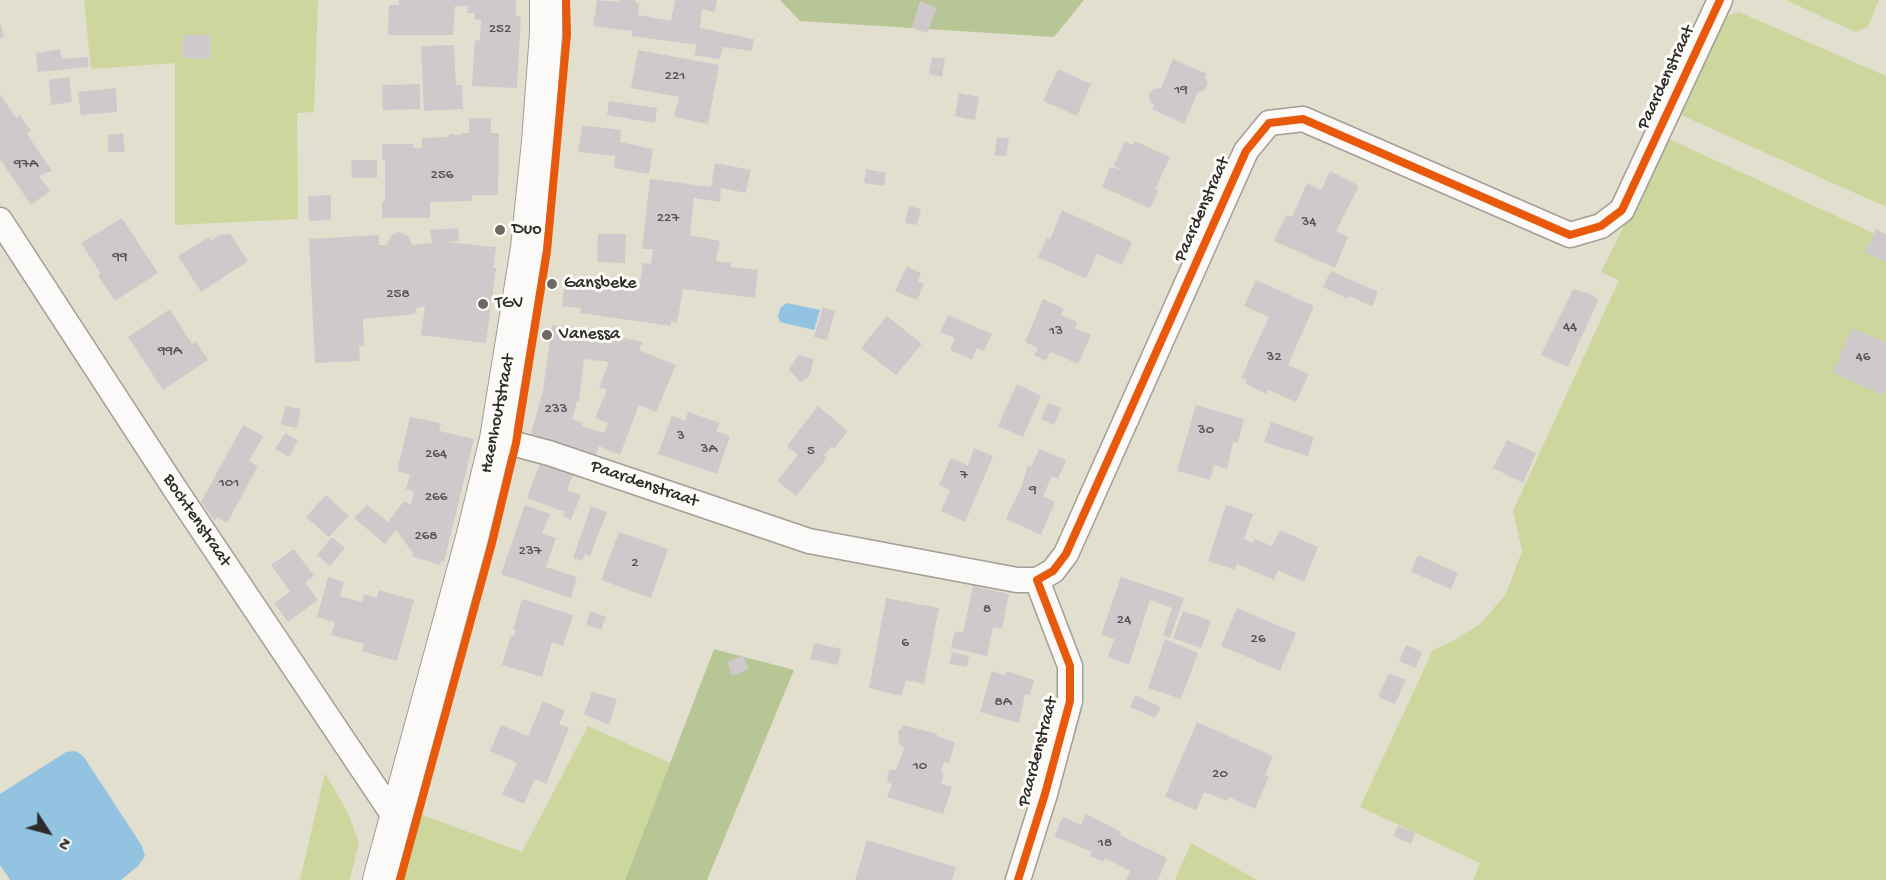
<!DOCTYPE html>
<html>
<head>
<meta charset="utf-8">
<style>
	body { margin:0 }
	#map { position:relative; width:1886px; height:880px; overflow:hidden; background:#e3dfcf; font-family:"Gochi Hand",sans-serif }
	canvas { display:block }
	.north { position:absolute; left:18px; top:802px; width:60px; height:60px; -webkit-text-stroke:4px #fdfcf7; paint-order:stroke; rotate:126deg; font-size:16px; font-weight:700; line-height:24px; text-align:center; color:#2b2b2b }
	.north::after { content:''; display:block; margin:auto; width:21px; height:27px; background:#2b2b2b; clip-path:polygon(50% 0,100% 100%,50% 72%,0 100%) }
</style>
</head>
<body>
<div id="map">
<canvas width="1886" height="880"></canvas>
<div class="north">N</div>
</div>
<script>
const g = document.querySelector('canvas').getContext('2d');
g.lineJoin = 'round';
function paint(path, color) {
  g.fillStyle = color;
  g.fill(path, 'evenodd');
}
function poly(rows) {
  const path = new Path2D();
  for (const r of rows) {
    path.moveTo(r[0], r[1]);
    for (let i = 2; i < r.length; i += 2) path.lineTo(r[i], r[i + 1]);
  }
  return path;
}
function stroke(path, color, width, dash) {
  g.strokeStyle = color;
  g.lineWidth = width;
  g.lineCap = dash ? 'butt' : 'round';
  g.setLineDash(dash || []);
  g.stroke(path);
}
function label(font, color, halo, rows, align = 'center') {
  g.font = font + ' "Gochi Hand",sans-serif';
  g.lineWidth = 6;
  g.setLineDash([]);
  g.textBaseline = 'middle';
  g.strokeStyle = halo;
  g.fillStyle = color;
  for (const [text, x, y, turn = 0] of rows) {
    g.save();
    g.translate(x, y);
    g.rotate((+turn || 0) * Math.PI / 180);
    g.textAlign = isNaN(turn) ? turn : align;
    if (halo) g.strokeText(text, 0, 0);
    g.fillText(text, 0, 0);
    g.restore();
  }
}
paint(poly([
	[84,0,318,0,314,112,297,113,298,219,175,225,175,63,91,69],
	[1786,0,1879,0,1868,27,1855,32],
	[1739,12,1886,76,1886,207,1679,114,1727,16],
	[1667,138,1886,239,1886,880,1473,880,1480,863,1360,807,1433,650,1453,641,1480,624,1506,594,1522,551,1513,511,1619,280,1601,272],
	[588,726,670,763,625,880,402,880,420,814,522,852],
	[325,773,348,813,359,843,350,880,300,880],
	[1191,843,1257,880,1175,880]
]), '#cdd79d');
paint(poly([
	[780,0,1084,0,1054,37,800,21],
	[714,649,794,670,707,880,625,880]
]), '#b8c695');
paint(poly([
	[787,303,820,310,814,330,780,322,778,315,781,307],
	[76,751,84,757,142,846,145,856,138,866,121,880,10,880,0,865,0,794,66,752]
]), '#92c4e1');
paint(poly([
	[399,0,516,0,516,16,521,16,517,88,472,86,475,40,480,41,481,20,474,19,475,13,467,13,468,6,455,6,453,35,388,35,389,5,399,5],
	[597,0,619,2,619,0,636,0,635,3,639,3,638,15,671,21,675,0,717,0,715,12,702,9,700,28,754,39,752,51,723,47,720,59,694,55,697,45,632,36,632,31,593,26],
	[920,1,937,8,927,33,912,28],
	[0,21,4,37,0,38],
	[183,35,210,35,210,59,182,58],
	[454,45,456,85,462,85,463,109,424,111,421,46],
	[60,49,62,59,88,57,89,67,38,72,36,53],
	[638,50,719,65,708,124,674,117,679,97,631,88],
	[932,57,945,59,942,77,929,74],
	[1173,59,1207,74,1205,77,1208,83,1205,90,1198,92,1184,124,1152,109,1154,105,1150,102,1149,94,1153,89,1161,88],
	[1058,69,1091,84,1077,116,1043,101],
	[69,77,72,102,51,105,49,80],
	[420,84,420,109,383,110,382,85],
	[116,88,117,112,81,115,78,92],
	[959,93,979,97,975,120,955,116],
	[0,94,16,118,20,115,31,131,27,134,52,171,39,176,50,191,31,205,0,159],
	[609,101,657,108,655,123,607,115],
	[469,118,491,118,491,133,499,133,498,195,472,195,472,201,430,202,430,218,382,218,382,202,385,201,385,160,382,160,382,144,413,144,413,148,422,148,422,138,448,137,450,134,461,135,461,133,469,133],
	[582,125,621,130,620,142,653,149,649,174,614,168,615,156,578,152],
	[123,133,125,152,108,152,108,135],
	[997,137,1009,138,1006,156,994,155],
	[1125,141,1133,145,1135,141,1170,157,1155,190,1158,191,1150,208,1102,187,1110,167,1123,170,1114,166],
	[351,160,377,160,377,178,352,178],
	[715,163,751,170,746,193,721,188,720,202,694,198,690,235,720,241,716,261,731,263,730,267,758,270,755,298,683,289,677,323,671,321,671,326,580,313,581,308,562,306,565,277,639,288,643,263,651,264,653,249,642,249,650,179,711,187],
	[866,169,886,173,884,186,864,183],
	[1330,171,1359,186,1336,231,1348,237,1335,268,1274,241,1286,215,1292,217,1307,183,1321,190],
	[331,195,331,220,309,221,308,196],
	[909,206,921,209,917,225,905,223],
	[1062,210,1132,242,1122,265,1097,254,1086,279,1038,257,1047,238,1050,239],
	[122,218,158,273,115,301,98,276,101,274,81,243],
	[458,228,459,241,446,242,496,247,493,268,496,268,486,343,421,335,425,306,416,308,415,314,363,319,364,346,359,346,360,361,315,363,309,239,379,235,379,245,387,245,391,236,398,232,409,236,412,245,432,243,430,230],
	[1876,229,1886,234,1886,262,1865,253],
	[230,234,248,261,201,292,178,256,209,237,212,241,218,235],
	[598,234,626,234,625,263,597,262],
	[907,266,921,273,918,281,924,284,917,300,895,291],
	[1331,271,1378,292,1372,306,1349,296,1348,299,1323,287],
	[1256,280,1314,306,1288,365,1309,374,1296,402,1268,390,1266,394,1246,384,1247,380,1241,378,1269,317,1244,306],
	[1573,289,1593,295,1598,301,1568,367,1541,355],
	[1043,299,1064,309,1061,315,1077,322,1075,328,1091,335,1078,364,1050,352,1046,361,1034,355,1038,348,1025,342],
	[823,307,835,311,827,340,814,337],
	[170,309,192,344,196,341,208,360,163,390,128,337],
	[948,315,992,334,984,351,977,348,972,360,950,350,955,338,940,332],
	[887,316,922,344,896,375,861,348],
	[552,325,613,331,611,335,643,342,639,350,676,365,656,412,639,405,620,455,599,446,595,457,531,434,543,390],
	[584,359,609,362,599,387,607,390,595,418,608,423,604,433,582,426,583,423,572,419,577,401,579,402],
	[1852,328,1886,343,1886,388,1883,395,1833,373],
	[798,355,814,359,809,377,800,382,789,370],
	[1017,384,1041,396,1023,437,998,426],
	[1048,403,1061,408,1054,425,1041,419],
	[1196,405,1244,419,1238,443,1233,442,1227,469,1214,465,1210,480,1177,471],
	[285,406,301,409,297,428,281,425],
	[818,406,848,431,834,449,832,446,824,455,827,458,796,496,777,481,798,455,787,446],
	[688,412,720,423,716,431,730,436,717,474,658,454,672,415,685,421],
	[410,417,441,423,439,431,474,439,444,562,441,561,440,565,412,556,413,553,396,530,385,544,354,518,367,505,388,522,404,501,411,505,414,491,406,489,410,475,397,471],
	[1271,422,1314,437,1308,456,1264,442],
	[243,425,263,436,249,461,258,466,227,523,217,517,215,521,201,502],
	[285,433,298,440,289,457,275,449],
	[1507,440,1536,453,1523,483,1493,468],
	[974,448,993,456,965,522,941,511,950,490,939,485,951,458,968,466],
	[1039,449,1066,460,1058,479,1052,476,1043,496,1055,502,1041,535,1006,519,1022,485,1028,465,1031,467],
	[540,463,573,475,567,490,581,495,571,520,563,516,565,512,527,498],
	[326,495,349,516,329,537,306,517],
	[525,505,550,514,542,534,556,538,546,567,577,577,571,598,501,574],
	[1226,505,1253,514,1244,539,1253,543,1255,539,1272,546,1280,530,1318,547,1304,582,1278,570,1274,580,1237,564,1235,570,1208,561],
	[591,506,607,512,590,556,585,554,582,561,573,558],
	[619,532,668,549,651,598,601,580],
	[332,537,345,548,330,566,317,555],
	[294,549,314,576,305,582,318,600,288,622,274,603,290,592,271,565],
	[1418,555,1458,573,1451,589,1411,572],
	[328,577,344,582,340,596,362,602,364,594,377,598,379,590,414,600,397,661,362,651,364,644,331,635,335,622,317,617],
	[1121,577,1184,598,1170,638,1163,635,1172,608,1150,600,1129,665,1108,657,1114,639,1101,635],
	[973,586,1009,594,1002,629,993,627,987,656,951,648,955,631,963,633],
	[886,598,939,608,924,684,906,680,901,696,869,688],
	[522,599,573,615,563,646,552,642,542,677,502,665,511,635,514,636,516,630,513,629],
	[1237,608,1296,633,1280,671,1221,646],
	[590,611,606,617,601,630,586,625],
	[1183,611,1211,621,1201,648,1173,638],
	[1165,639,1198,653,1181,699,1148,688],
	[814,643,841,649,838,665,810,659],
	[1406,645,1422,652,1416,668,1399,661],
	[952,652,969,656,967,667,949,664],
	[743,655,749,669,732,676,727,662],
	[992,671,1005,675,1007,671,1034,680,1030,695,1025,694,1019,723,980,712],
	[1389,673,1406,680,1395,704,1378,697],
	[592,692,617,699,609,725,584,714],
	[1135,695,1161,707,1155,718,1130,707],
	[543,701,565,711,559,724,569,728,546,784,535,779,524,804,502,794,517,763,490,751,501,725,528,736],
	[1197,722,1273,756,1265,775,1269,776,1255,809,1229,797,1227,801,1204,792,1196,810,1165,797],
	[904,725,937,734,937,736,955,742,949,764,944,762,941,772,944,773,941,784,952,787,943,814,887,797,892,785,888,782,887,775,890,770,896,770,904,748,899,744,898,732],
	[1086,814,1121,832,1120,835,1167,858,1158,880,1126,880,1130,871,1105,858,1103,862,1090,856,1092,852,1054,836,1063,817,1081,825],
	[1398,826,1415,833,1411,844,1393,836],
	[867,840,956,867,952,880,855,880]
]), '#cfc9cc');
const minor = poly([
	[0,220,175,489,396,819],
	[496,439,549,453,809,541,1017,580,1037,580],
	[1018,880,1045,794,1070,701,1070,666,1037,580,1053,571,1066,554,1246,151,1269,123,1303,119,1570,235,1601,226,1622,210,1720,0]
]);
const tertiary = poly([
	[379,880,472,538,496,439,527,248,538,142,546,33,546,0]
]);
stroke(minor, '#a09e95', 27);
stroke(tertiary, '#a09e95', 34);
stroke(minor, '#fbfaf8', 24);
stroke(tertiary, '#fbfaf8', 32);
stroke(poly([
	[400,880,492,543,516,443,547,251,567,34,566,0],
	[1018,880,1045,794,1070,701,1070,666,1037,580,1053,571,1066,554,1246,151,1269,123,1303,119,1570,235,1601,226,1622,210,1720,0]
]), '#e8590c', 8);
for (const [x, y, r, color] of [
	[500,230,6,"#6b6a64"],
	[552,284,6,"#6b6a64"],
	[483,304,6,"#6b6a64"],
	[547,335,6,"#6b6a64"]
]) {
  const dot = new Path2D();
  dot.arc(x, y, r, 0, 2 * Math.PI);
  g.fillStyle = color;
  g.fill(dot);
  stroke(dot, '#fdfcf7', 2);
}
label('15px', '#545253', null, [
	["252",500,30],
	["221",675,77],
	["19",1181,91],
	["97A",26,165],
	["256",442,176],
	["227",668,219],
	["34",1309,223],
	["99",120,258],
	["258",398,295],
	["44",1570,328],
	["13",1056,332],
	["99A",170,352],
	["32",1274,358],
	["46",1863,358],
	["233",556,410],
	["30",1206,431],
	["3",681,437],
	["3A",709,450],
	["5",811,452],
	["264",436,455],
	["7",964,476],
	["101",229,484],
	["9",1033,491],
	["266",436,498],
	["268",426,537],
	["237",530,552],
	["2",635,564],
	["8",987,610],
	["24",1124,621],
	["26",1258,640],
	["6",905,644],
	["8A",1003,703],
	["10",920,767],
	["20",1220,775],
	["18",1105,844]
]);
label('18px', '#2b2b2b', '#fdfcf7', [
	["Paardenstraat",1667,78,-65],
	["Paardenstraat",1203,210,-66],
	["Haenhoutstraat",499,414,-79],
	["Paardenstraat",644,485,19],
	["Bochtenstraat",196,521,56],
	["Paardenstraat",1039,752,-75]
]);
label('18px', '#2b2b2b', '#fdfcf7', [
	["Duo",512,230],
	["Gansbeke",564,284],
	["TGV",495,304],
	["Vanessa",559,335]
], 'left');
</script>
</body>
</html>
